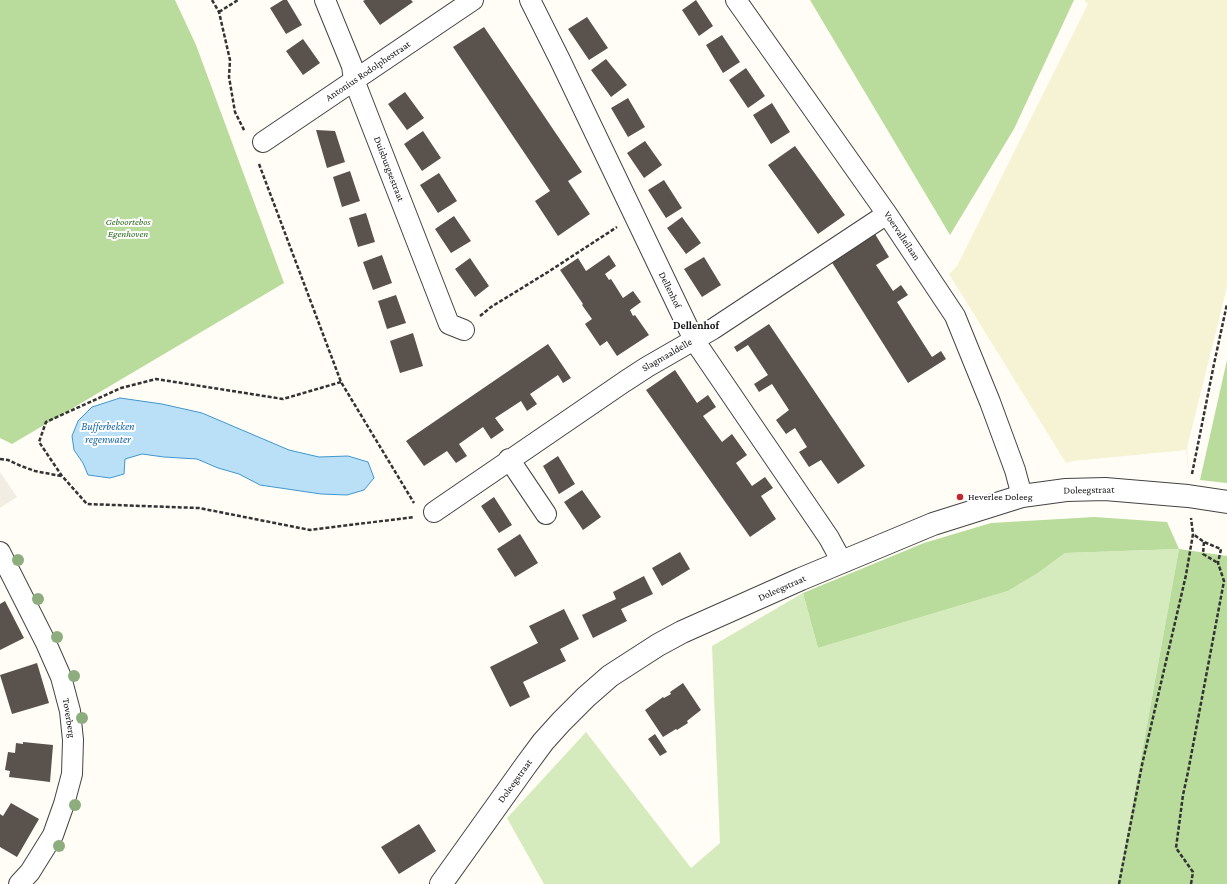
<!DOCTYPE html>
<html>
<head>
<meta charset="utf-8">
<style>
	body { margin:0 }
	canvas { display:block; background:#fffdf5 }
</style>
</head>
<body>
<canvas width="1227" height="884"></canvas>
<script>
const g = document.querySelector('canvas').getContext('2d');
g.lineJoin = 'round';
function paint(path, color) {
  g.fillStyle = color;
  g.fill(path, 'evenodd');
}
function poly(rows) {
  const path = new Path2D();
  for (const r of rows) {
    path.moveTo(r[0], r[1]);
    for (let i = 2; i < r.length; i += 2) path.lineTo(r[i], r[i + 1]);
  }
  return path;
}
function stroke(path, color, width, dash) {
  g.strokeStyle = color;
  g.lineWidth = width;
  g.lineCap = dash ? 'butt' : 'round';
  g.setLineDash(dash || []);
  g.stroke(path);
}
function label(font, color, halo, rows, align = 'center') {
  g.font = font + ' "Crimson Pro",serif';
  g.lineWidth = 4;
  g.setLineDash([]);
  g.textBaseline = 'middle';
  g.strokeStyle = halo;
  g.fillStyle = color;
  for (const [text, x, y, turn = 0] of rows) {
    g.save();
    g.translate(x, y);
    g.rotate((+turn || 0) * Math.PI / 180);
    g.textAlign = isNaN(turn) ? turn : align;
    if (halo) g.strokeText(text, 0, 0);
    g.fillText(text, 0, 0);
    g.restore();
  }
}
paint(poly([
	[1084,0,1227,0,1227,287,1187,448,1190,485,1186,450,1073,461,1066,463,949,274,957,266,1088,4]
]), '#f6f3d4');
paint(poly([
	[1179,549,1118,884,544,884,507,818,586,732,691,868,720,843,712,646,803,593,818,648,1008,591,1038,573,1065,553]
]), '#d5ebbd');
paint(poly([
	[0,0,175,0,196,45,284,283,12,444,0,438],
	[810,0,1074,0,1014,129,950,235],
	[1227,360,1227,483,1200,480],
	[1094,517,1167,522,1179,549,1227,556,1227,884,1118,884,1179,549,1065,553,1038,573,1008,591,818,648,803,593,924,543,991,523]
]), '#b9dc9c');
paint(poly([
	[0,472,17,497,0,508]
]), '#f1ede2');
const water = poly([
	[120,398,162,404,202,413,289,450,319,457,348,456,368,462,374,478,364,490,347,495,321,494,260,485,239,474,218,468,197,459,164,457,142,454,125,459,124,474,110,478,88,475,83,463,74,450,72,436,78,421,92,407,120,398]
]);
paint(water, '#b9e0f7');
stroke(water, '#3f96cf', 1);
paint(poly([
	[283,0,287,0,302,25,286,34,270,8],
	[365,0,411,0,413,2,380,25,363,1],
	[696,0,713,26,699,36,682,10],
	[587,17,608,48,589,60,568,29],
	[484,27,582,172,568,181,590,214,558,236,535,201,550,191,453,47],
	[722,35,740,62,723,73,706,45],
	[303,39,320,63,303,75,286,51],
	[606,59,627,85,611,97,591,70],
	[746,68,765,96,748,108,729,80],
	[405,92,424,118,407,130,388,104],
	[628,98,645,127,628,137,611,108],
	[772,103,790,132,771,144,753,115],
	[316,130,335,131,345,162,327,168],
	[423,131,441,158,422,171,404,144],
	[645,141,662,165,644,178,627,153],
	[795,146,845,215,818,234,768,165],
	[350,171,360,201,342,207,333,177],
	[439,173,457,201,438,213,420,185],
	[664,180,682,208,666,218,648,190],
	[366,213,375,242,358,247,349,218],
	[454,216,471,241,451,253,435,229],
	[682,217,701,243,686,254,667,228],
	[875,234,889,257,876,265,893,291,901,285,908,295,897,302,932,357,941,351,946,359,908,383,831,261],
	[382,255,392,283,373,290,363,262],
	[609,255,616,266,605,274,609,280,611,279,623,298,633,291,641,302,630,310,633,316,635,315,649,335,617,356,607,341,600,346,585,324,592,319,582,305,583,304,560,270,578,258,586,271],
	[704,257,721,285,702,297,684,269],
	[470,258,489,286,475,297,455,269],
	[396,295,406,323,387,329,378,301],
	[769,324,865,466,838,484,821,460,809,467,799,452,807,447,795,428,786,434,776,420,789,410,772,384,759,392,754,384,768,375,748,345,737,352,734,347],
	[413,333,423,366,400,373,390,341],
	[548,344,571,378,563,383,558,375,530,394,537,404,527,411,521,401,495,418,504,430,491,439,483,427,459,444,467,456,456,463,447,451,424,466,406,441],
	[675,370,697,403,708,395,716,407,703,416,722,442,732,434,747,455,736,463,752,486,765,477,773,488,761,496,776,519,750,537,646,390],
	[558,456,575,484,559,494,543,466],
	[582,490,601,517,583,530,564,502],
	[494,497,512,525,499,533,481,506],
	[520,534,538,563,515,577,497,549],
	[680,552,690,569,662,586,652,568],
	[644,576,653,594,621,609,627,621,593,638,582,615,616,599,613,592],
	[5,601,24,638,0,650,0,604],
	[564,609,579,639,560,649,566,661,523,682,530,697,510,707,490,667,538,643,529,626],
	[37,663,49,703,12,714,0,675],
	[683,683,701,710,687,721,688,723,677,730,676,729,663,737,645,710,663,697,664,698,671,694,670,692],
	[655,734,667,752,660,756,648,739],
	[23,742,53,745,50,782,9,777,10,771,5,770,8,752,15,753,16,743,23,744],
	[11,803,39,819,17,857,0,847,0,814,3,816],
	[419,824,436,851,399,874,381,847]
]), '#5a524d');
const minor = poly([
	[325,0,352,66,354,80,449,324,464,330],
	[530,0,560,60,694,340,829,538,842,562],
	[736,0,887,214,955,316,990,402,1015,470,1022,496],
	[263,142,473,0],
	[509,459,546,514],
	[434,512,624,382,647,367,713,329,887,214],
	[0,552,46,643,61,677,70,711,73,740,72,774,64,804,53,835,30,872,19,884]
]);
const tertiary = poly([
	[441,884,526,765,543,742,561,722,586,697,610,676,658,645,682,632,801,579,933,524,1022,496,1066,490,1105,489,1188,496,1227,502]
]);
stroke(minor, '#444', 22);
stroke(tertiary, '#444', 24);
stroke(poly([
	[212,0,219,12,230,60,229,77,235,112,245,132],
	[219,12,238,0],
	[259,164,341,382,414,503],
	[480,316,491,307,548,272,617,227],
	[341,382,283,399,156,379,121,388,46,422,39,442,62,476,87,504,199,508,310,530,414,517],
	[0,459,8,460,21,466,35,471,61,476],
	[1192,474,1214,364,1227,304],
	[1204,542,1203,554,1218,563],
	[1119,884,1142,765,1186,575,1193,534,1191,518],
	[1191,884,1193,872,1176,848,1183,795,1188,772,1224,581,1218,563,1221,549,1204,542,1193,534]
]), '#333', 2.5, [4, 2]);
stroke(minor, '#fff', 20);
stroke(tertiary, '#fff', 22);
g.fillStyle = '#8dad7f';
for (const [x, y] of [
	[18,560],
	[38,599],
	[57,637],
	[74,676],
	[82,718],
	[75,805],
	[59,846]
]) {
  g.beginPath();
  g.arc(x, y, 6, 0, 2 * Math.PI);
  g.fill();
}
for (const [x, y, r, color] of [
	[960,497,4,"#c4262e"]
]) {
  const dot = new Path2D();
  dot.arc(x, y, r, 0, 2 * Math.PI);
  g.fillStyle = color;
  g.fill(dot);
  stroke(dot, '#fff', 1.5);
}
label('10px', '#111', '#fff', [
	["Antonius Rodolphestraat",368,71,-34],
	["Duisburgsestraat",389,169,69],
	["Voervalleilaan",902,236,56],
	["Dellenhof",670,290,64],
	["Slagmaaldelle",667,355,-30],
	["Doleegstraat",1089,490,-1],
	["Doleegstraat",782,588,-24],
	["Toverberg",69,718,81],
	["Doleegstraat",515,781,-54]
]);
label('italic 10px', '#2f6b1f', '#fff', [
	["Geboortebos",128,222],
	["Egenhoven",128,234]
]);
label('10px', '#111', '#fff', [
	["Heverlee Doleeg",968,497]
], 'left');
label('bold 11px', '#111', '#fff', [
	["Dellenhof",696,326]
]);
label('italic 11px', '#1768a6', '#fff', [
	["Bufferbekken",108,427],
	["regenwater",108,440]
]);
</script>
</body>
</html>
